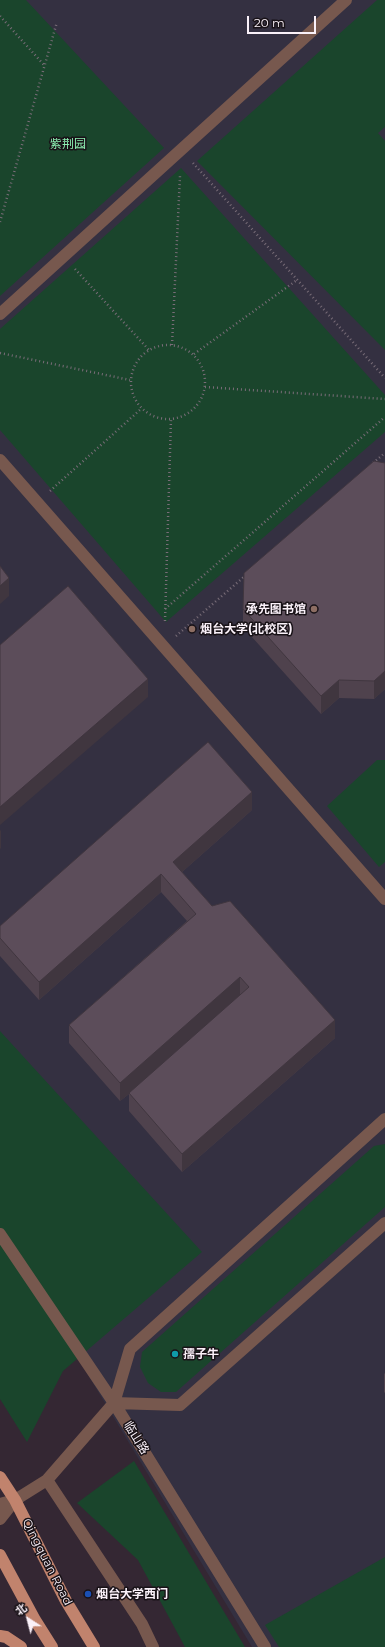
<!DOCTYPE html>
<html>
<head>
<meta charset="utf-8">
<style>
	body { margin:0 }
	#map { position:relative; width:385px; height:1647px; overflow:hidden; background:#342733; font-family:Montserrat,"Noto Sans SC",sans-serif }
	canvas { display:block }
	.north { position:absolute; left:8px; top:1599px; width:40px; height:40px; -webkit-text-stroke:3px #181217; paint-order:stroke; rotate:324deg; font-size:11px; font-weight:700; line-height:16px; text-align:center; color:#faf1f9 }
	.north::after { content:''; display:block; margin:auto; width:14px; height:18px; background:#faf1f9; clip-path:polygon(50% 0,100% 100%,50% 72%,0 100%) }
	.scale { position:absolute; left:247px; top:16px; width:69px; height:18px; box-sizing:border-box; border:2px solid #faf1f9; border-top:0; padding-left:5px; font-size:12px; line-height:14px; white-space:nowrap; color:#faf1f9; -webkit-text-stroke:3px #181217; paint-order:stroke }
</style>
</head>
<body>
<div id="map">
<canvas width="385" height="1647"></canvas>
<div class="north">北</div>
<div class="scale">20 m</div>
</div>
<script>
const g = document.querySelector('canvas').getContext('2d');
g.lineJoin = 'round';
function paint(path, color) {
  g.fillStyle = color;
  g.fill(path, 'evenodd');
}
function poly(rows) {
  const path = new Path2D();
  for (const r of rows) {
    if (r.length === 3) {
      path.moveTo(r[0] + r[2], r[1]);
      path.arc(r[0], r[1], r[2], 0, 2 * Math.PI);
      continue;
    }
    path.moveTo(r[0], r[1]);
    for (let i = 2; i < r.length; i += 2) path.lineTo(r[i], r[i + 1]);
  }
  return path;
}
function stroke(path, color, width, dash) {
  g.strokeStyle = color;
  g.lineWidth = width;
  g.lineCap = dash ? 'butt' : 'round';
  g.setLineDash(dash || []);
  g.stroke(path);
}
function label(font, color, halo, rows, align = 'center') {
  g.font = font + ' Montserrat,"Noto Sans SC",sans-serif';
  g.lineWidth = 3;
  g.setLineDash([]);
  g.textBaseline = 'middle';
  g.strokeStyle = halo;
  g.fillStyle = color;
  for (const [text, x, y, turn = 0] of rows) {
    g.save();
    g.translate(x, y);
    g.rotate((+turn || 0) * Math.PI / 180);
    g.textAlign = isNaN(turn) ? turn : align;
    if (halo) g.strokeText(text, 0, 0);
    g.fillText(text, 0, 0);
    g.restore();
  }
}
paint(poly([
	[0,0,385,0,385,1647,252,1647,67,1340,0,1257]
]), '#343041');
paint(poly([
	[0,0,26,0,164,148,0,296],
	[377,0,385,0,385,127,378,133,385,141,385,350,197,161],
	[181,168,385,395,385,432,166,622,0,430,0,329],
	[377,760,385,760,385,862,379,867,327,806],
	[0,1031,202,1252,63,1371,27,1442,0,1399],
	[385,1144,385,1207,176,1392,161,1392,148,1383,140,1367,142,1352,374,1146],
	[134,1461,245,1647,185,1647,138,1560,77,1503],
	[385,1557,385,1647,279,1647,265,1625]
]), '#1a452c');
stroke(poly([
	[0,16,44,65],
	[193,163,385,378],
	[0,222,57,22],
	[75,269,149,350],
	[168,382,37],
	[172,345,180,176],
	[0,353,130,380],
	[194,354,297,280],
	[205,387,385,399],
	[373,463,385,453],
	[50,491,142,408],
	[165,609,385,417],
	[165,621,171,419],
	[176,636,246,575]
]), '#796d78', 2.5, [1, 3]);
stroke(poly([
	[0,314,346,0],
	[0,460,385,899],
	[0,1234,114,1403,265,1647],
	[114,1403,180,1405,385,1223],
	[47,1480,142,1624,153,1647],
	[0,1504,15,1500,47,1480,114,1403,130,1349,385,1119],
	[0,1519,15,1500]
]), '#77584e', 12);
stroke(poly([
	[0,1477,15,1500,66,1601,94,1647],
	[0,1555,35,1620,52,1647],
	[0,1636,6,1637,21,1647]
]), '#c1836d', 12);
paint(poly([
	[385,463,385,689,374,699,339,698,321,714,243,627,243,609],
	[252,810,182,872,212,906,335,1038,182,1172,129,1111,129,1094,120,1101,69,1043,69,1025,187,921,161,892,39,1000,0,956,0,926],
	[385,1373,385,1393,384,1392,384,1374]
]), '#4f424d');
paint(poly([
	[9,578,9,596,0,604,0,586],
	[385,671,385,689,374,699,374,681],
	[148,679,148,697,0,825,0,807],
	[339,680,339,698,321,714,321,696],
	[252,792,252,810,173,880,173,862],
	[1,830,1,848,0,849,0,831],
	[161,874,161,892,39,1000,39,982],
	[240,977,240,995,129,1093,129,1094,120,1101,120,1083],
	[335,1020,335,1038,182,1172,182,1154]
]), '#40363f');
const building = poly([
	[374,461,385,463,385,671,374,681,339,680,321,696,243,609,244,573,374,461],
	[0,566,9,578,0,586,0,566],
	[68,586,148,679,0,807,0,645,68,586],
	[208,742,252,792,173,862,212,906,230,901,335,1020,182,1154,129,1093,249,987,240,977,120,1083,69,1025,196,914,161,874,39,982,0,938,0,926,208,742]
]);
paint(building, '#5c4d5a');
stroke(building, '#40363f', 1);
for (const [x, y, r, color] of [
	[314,609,4,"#8d6e63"],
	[192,629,4,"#8d6e63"],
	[175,1354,4,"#0f9aa8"],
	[88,1594,4,"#1a4fb4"]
]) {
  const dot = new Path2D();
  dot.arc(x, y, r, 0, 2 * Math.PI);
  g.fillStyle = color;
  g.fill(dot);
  stroke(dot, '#181217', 1.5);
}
label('12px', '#8cefb1', '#181217', [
	["紫荆园",68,144]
]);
label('bold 12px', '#faf1f9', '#181217', [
	["承先图书馆",306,609,"right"],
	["烟台大学(北校区)",200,629],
	["孺子牛",183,1354],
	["烟台大学西门",96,1594]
], 'left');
label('12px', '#faf1f9', '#181217', [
	["临山路",136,1438,58],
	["Qingquan Road",47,1562,63]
]);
</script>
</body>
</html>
